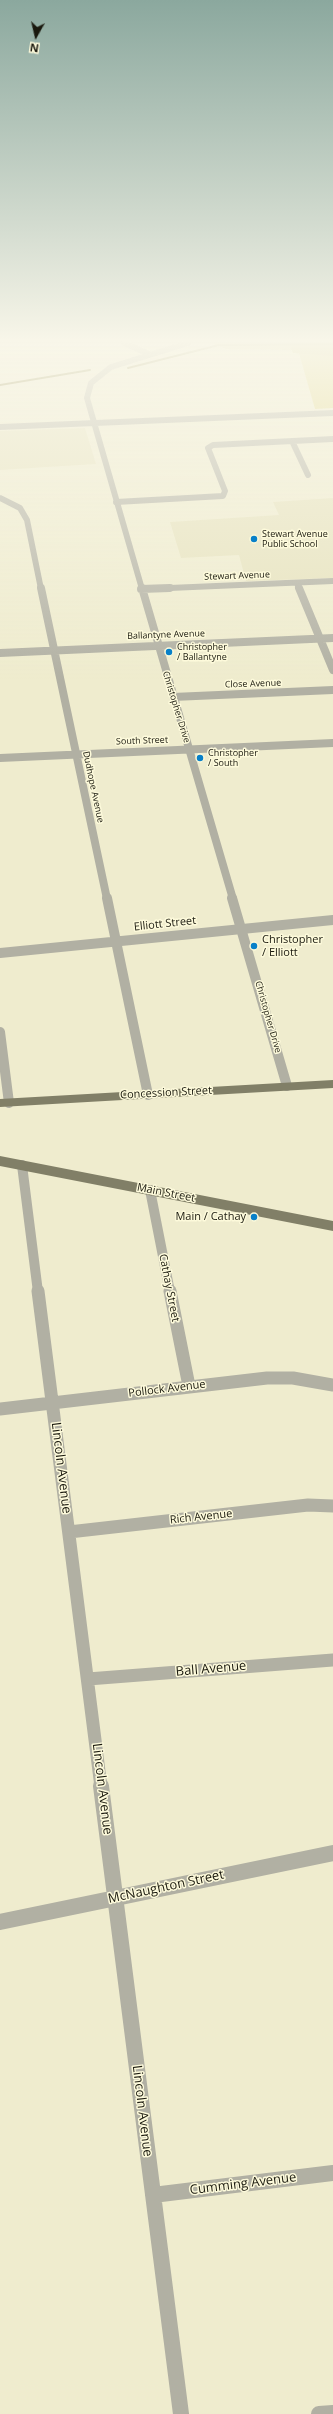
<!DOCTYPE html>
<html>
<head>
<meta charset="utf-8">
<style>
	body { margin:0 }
	#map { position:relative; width:333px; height:2414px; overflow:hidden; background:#efecce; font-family:"Open Sans",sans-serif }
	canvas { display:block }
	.north { position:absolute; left:16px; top:16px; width:40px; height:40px; -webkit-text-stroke:3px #fdfadb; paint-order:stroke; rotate:188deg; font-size:11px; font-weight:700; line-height:16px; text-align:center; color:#1a190e }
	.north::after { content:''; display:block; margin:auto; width:14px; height:18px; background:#1a190e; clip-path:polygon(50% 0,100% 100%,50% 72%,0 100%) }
</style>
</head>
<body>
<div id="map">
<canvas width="333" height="2414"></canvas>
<div class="north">N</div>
</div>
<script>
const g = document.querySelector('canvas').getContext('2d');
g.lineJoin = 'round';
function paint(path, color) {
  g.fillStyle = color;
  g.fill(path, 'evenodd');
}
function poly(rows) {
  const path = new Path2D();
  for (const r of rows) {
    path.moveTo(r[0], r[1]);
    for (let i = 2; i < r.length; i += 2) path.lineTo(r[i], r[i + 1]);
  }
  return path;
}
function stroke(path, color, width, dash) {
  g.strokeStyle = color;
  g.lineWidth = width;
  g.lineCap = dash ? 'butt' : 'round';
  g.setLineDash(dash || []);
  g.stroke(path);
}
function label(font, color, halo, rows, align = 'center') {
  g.font = font + ' "Open Sans",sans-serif';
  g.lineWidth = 3;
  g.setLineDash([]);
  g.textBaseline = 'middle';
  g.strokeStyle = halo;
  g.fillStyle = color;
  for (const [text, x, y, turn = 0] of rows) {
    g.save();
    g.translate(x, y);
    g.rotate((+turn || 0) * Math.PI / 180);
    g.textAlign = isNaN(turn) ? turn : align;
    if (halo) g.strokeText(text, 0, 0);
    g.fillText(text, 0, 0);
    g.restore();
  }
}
paint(poly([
	[85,428,96,464,0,470,0,431],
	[333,498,333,578,246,581,239,555,181,558,170,522,279,515,273,502]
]), '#e6e2bc');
paint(poly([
	[211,343,333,343,333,408,315,409,298,350,226,349]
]), '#e0d579');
paint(poly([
	[294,343,333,343,333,356,293,353,291,349]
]), '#ccc05d');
stroke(poly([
	[128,368,219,345,333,344],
	[0,385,90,370]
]), '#787024', 2);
stroke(poly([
	[124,343,149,354],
	[0,427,333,413],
	[292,441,308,475],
	[0,498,20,508,27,520,41,589],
	[116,502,223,496,225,491,208,448,213,445,333,439],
	[297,583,299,589],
	[142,589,87,398,91,383,111,367,188,343],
	[146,589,333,581]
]), '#b1b0a3', 6);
stroke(poly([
	[41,588,107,899],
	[142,588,233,899],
	[299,588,333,670],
	[141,589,170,588],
	[0,653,333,638],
	[173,697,333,690],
	[0,758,333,743]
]), '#b1b0a3', 8);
stroke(poly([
	[107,898,148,1095],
	[232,898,287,1086],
	[0,953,333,920],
	[0,1032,9,1103],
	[22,1165,38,1292],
	[150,1190,170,1292]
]), '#b1b0a3', 10);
stroke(poly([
	[38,1291,101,1787],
	[170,1291,189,1386],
	[0,1409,267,1378,293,1378,333,1385],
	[69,1532,308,1505,333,1506],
	[88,1679,333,1660]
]), '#b1b0a3', 13);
stroke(poly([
	[101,1786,181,2414],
	[0,1922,333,1853],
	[153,2195,333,2173],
	[319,2414,333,2413]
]), '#b1b0a3', 16);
paint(poly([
	[333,1080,333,1088,0,1107,0,1099,333,1080],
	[0,1156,333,1221,333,1231,0,1166,0,1156]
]), '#817f67');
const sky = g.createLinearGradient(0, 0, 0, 681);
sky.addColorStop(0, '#8ba89e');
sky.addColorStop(0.5, '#f8f6e9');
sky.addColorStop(1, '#f8f6e900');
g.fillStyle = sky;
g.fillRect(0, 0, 333, 681);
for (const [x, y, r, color] of [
	[254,539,4,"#0880c9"],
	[169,652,4,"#0880c9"],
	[200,758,4,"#0880c9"],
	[254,946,4,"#0880c9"],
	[254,1217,4,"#0880c9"]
]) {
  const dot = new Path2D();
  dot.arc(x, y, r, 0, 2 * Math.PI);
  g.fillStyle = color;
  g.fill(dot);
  stroke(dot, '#fdfadb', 1.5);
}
label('9px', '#1a190e', '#fdfadb', [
	["Stewart Avenue",262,534],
	["Public School",262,544],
	["Christopher",177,647],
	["/ Ballantyne",177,657],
	["Christopher",208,753],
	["/ South",208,763]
], 'left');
label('9px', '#1a190e', '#fdfadb', [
	["Stewart Avenue",237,576,-2],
	["Ballantyne Avenue",166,635,-2],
	["Close Avenue",253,684,-2],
	["Christopher Drive",176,707,73],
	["South Street",142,741,-2],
	["Dudhope Avenue",93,787,78],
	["Christopher Drive",268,1017,74]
]);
label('11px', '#1a190e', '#fdfadb', [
	["Elliott Street",165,924,-6],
	["Concession Street",166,1093,-3],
	["Main Street",166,1193,11],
	["Cathay Street",169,1288,79],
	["Pollock Avenue",167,1389,-7],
	["Rich Avenue",201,1517,-6]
]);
label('11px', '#1a190e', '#fdfadb', [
	["Christopher",262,940],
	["/ Elliott",262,953],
	["Main / Cathay",246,1217,"right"]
], 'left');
label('13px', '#1a190e', '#fdfadb', [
	["Lincoln Avenue",61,1468,83],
	["Ball Avenue",211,1669,-5],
	["Lincoln Avenue",102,1789,83],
	["McNaughton Street",166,1887,-12],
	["Lincoln Avenue",142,2111,83],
	["Cumming Avenue",243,2184,-7]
]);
</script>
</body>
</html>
